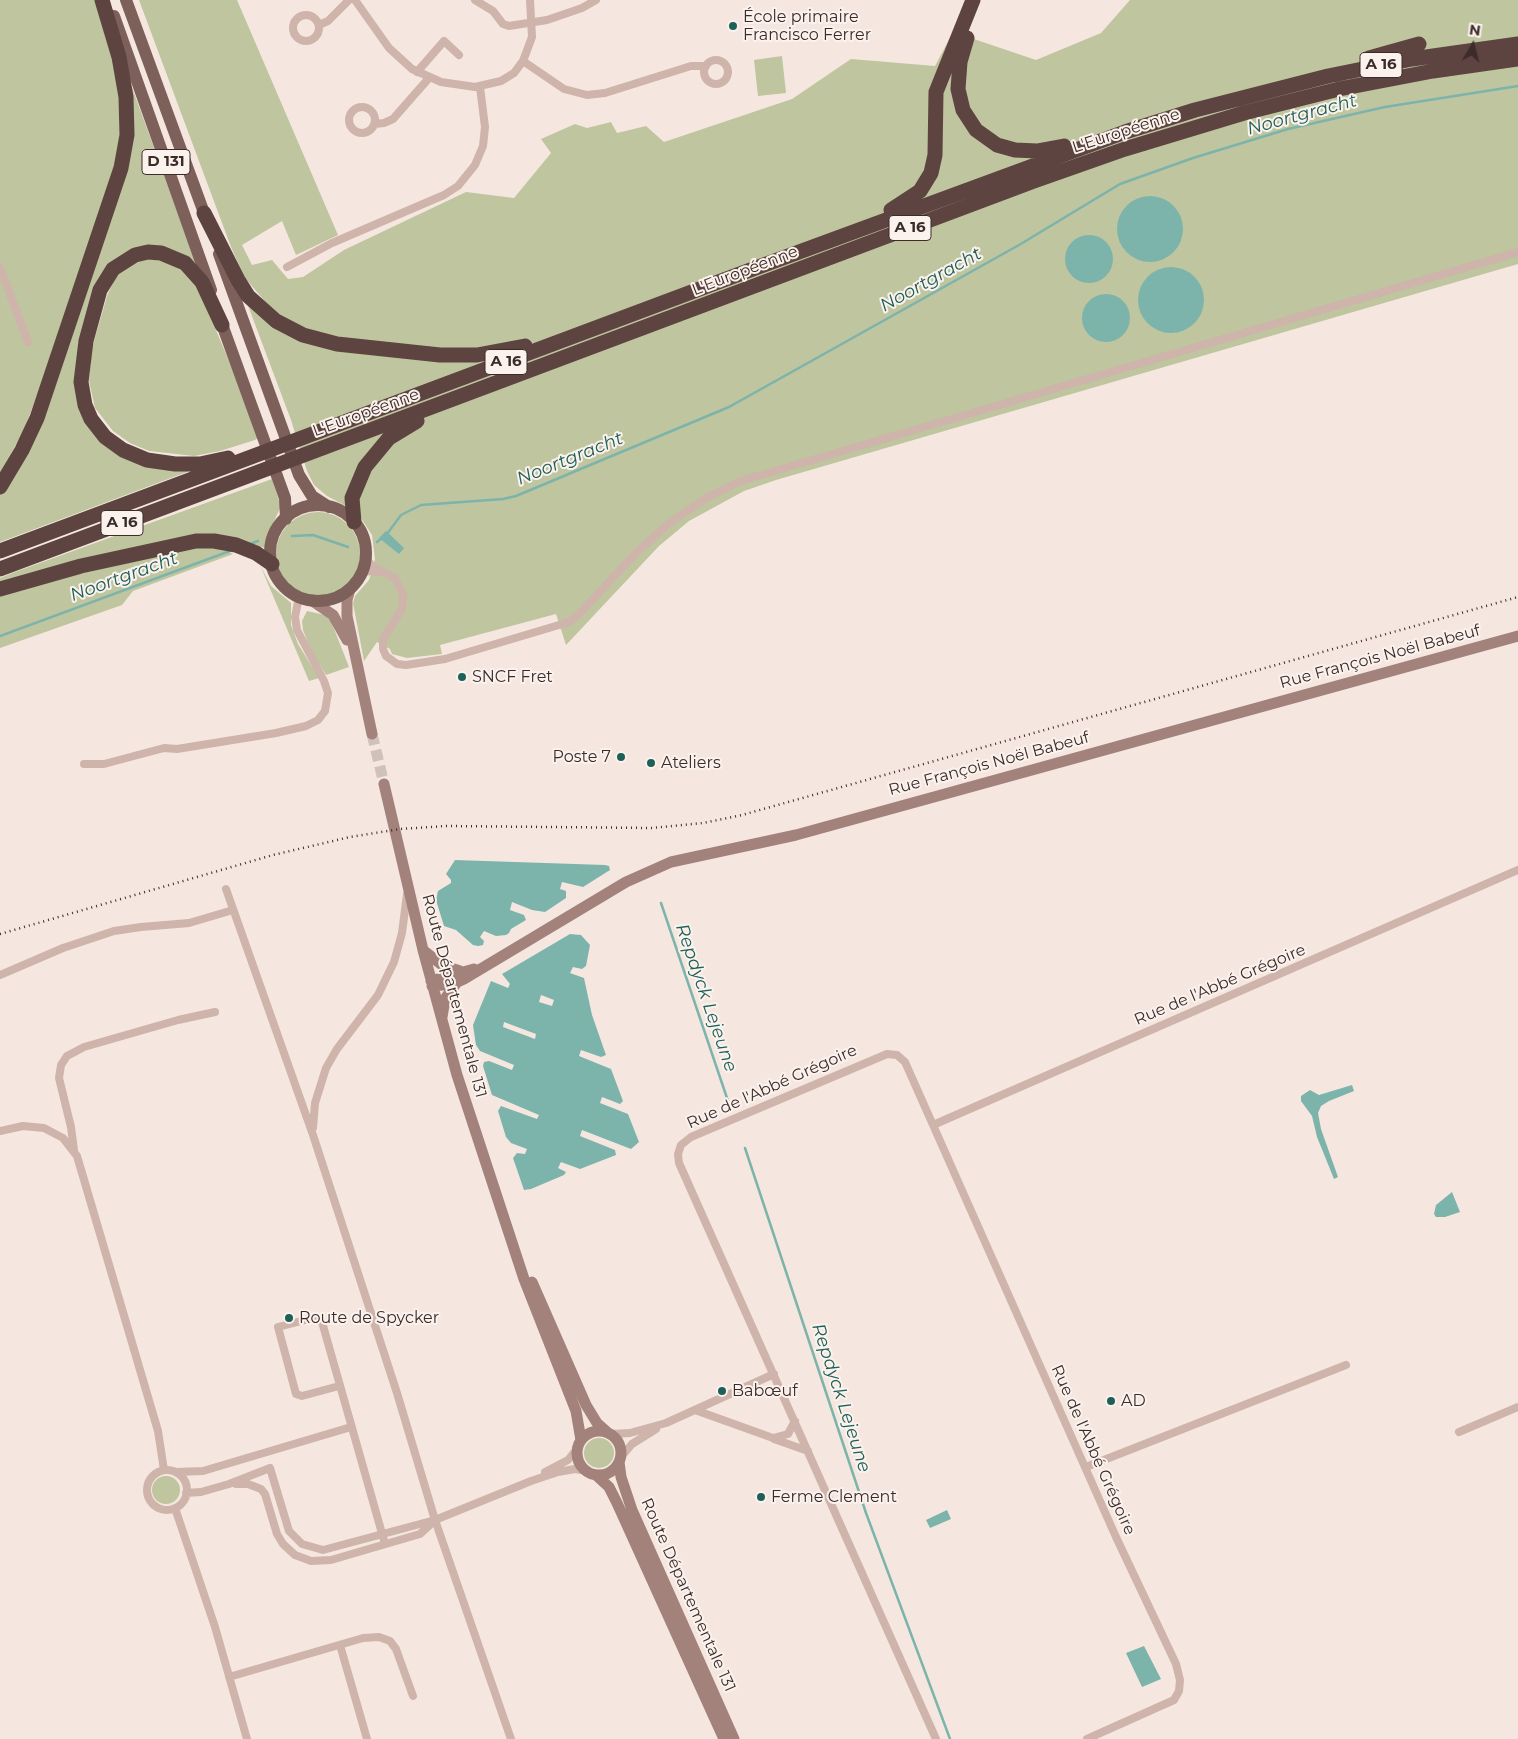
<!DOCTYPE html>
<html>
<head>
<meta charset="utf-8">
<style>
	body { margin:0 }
	#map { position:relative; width:1518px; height:1739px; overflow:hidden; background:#f5e7df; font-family:Montserrat,sans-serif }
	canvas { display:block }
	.north { position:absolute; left:1448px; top:20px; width:50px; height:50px; -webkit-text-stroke:4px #fbf2ed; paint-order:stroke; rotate:8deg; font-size:14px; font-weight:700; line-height:20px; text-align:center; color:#3b2c2a }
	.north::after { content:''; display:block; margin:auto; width:18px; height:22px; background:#3b2c2a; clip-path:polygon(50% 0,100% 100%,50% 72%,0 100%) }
</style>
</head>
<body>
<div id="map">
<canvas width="1518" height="1739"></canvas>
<div class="north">N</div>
</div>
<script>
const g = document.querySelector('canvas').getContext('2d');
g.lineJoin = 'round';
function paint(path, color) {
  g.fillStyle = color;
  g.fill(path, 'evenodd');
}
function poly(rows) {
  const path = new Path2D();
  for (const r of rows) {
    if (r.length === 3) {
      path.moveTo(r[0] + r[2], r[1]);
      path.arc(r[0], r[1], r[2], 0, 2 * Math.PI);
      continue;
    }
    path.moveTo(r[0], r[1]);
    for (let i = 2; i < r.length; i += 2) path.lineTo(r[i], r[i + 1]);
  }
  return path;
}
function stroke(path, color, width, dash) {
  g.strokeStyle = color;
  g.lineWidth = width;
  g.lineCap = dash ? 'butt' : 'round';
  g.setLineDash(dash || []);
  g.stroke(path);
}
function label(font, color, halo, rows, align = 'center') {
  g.font = font + ' Montserrat,sans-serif';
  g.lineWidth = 4;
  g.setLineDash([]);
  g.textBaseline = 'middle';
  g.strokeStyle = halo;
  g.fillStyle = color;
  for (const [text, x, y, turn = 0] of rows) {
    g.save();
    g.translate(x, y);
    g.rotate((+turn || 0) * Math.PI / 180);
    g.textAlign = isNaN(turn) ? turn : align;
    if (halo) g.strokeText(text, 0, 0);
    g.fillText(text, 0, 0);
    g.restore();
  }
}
paint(poly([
	[0,0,98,0,122,82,120,140,114,173,50,361,23,432,0,473],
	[139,0,237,0,338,235,296,255,282,221,242,245,252,265,272,260,288,279,303,277,344,250,466,192,514,198,551,153,541,139,575,124,587,128,611,122,617,133,646,126,664,142,792,99,851,59,935,66,953,32,1036,60,1101,33,1130,0,1518,0,1518,264,776,480,744,491,689,521,659,546,566,645,556,614,440,645,442,654,407,658,392,654,390,649,377,642,364,661,353,603,355,596,369,580,375,559,372,535,357,512,327,496,314,485,307,471,291,420,247,303,275,313,245,278,231,247],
	[782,56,786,93,758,96,754,60],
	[130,82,196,263,180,253,161,247,120,258,76,367,97,436,195,469,0,542,0,494,110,216],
	[160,259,177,265,190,275,200,292,234,373,258,438,255,440,220,451,194,456,149,451,130,443,113,431,95,408,89,381,92,348,107,296,116,276,125,267,142,260],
	[272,479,281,506,270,530,265,548,235,539,0,585,0,578,15,572],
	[318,554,42],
	[206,545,221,548,233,554,133,591,122,605,0,648,0,595,39,583],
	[260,565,271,586,291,603,291,625,298,644,319,678,309,681],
	[307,611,325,615,331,621,349,667,326,675,311,651,303,630,302,621],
	[599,1453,15],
	[166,1490,14]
]), '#bfc59e');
paint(poly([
	[1150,229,33],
	[1089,259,24],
	[1171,300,33],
	[1106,318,24],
	[386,531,404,548,399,554,379,538],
	[455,860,605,865,609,866,610,870,583,887,562,882,560,889,566,891,566,898,545,912,532,910,512,902,510,910,524,915,526,920,511,929,509,933,506,935,496,936,484,931,480,937,484,941,483,945,478,946,473,945,456,930,444,926,436,900,438,891,451,883,451,880,446,874],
	[570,934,581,935,590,945,586,966,582,969,573,967,570,973,584,978,592,1015,606,1055,601,1057,581,1050,579,1056,611,1069,623,1101,620,1104,602,1097,600,1103,628,1114,639,1142,631,1149,582,1130,580,1136,615,1150,616,1155,580,1169,561,1162,558,1168,566,1172,564,1175,531,1189,524,1190,513,1158,517,1153,525,1154,527,1149,511,1143,506,1137,498,1111,501,1106,537,1119,539,1115,492,1095,483,1066,484,1062,489,1061,512,1070,514,1065,480,1051,476,1045,473,1025,491,981,508,988,510,984,502,974],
	[541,995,554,1000,552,1006,539,1002],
	[504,1022,536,1034,535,1039,503,1027],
	[1352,1085,1354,1091,1329,1101,1321,1106,1318,1113,1321,1129,1338,1177,1334,1179,1317,1137,1312,1116,1301,1101,1301,1096,1310,1090,1319,1095],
	[1452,1192,1460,1212,1445,1217,1436,1217,1434,1214,1436,1205],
	[947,1510,951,1519,930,1528,926,1520],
	[1144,1646,1161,1679,1142,1687,1126,1653]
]), '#7cb4ac');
stroke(poly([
	[387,534,401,515,421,505,503,499,516,496,729,407,1019,245,1120,184,1193,158,1288,129,1385,107,1518,86],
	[292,536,313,535,348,547],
	[377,542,383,537],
	[250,544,258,541],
	[0,636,230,551],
	[661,903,728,1101],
	[745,1148,866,1513,950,1739]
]), '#7cb4ac', 2.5);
stroke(poly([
	[372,734,384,784]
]), '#d0c2bb', 11, [11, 5.5]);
stroke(poly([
	[355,0,389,48,412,69,441,82,475,87,501,81,514,73,523,61,532,37,530,0],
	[475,0,493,11,503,24,509,26,547,20,582,8,596,0],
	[306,28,13],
	[319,25,328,21,349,0],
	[716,72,12],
	[523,61,564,89,587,95,605,93,691,66,706,66],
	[417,72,444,41,459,55],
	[362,120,13],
	[375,124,384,123,393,119,429,78],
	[287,267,332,243,444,195,458,186,475,165,483,146,485,127,480,87],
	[0,268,28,342],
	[366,558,372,566,395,578,403,594,402,609,383,639,383,649,386,656,397,664,406,665,445,659,569,622,579,614,635,554,668,524,706,498,741,481,1518,252],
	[361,574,368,571,380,572],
	[84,764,104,764,164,748,177,749,276,733,306,726,318,720,325,711,328,693,324,681,297,630,295,617,299,597],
	[226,889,313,1135,397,1393,435,1520,511,1739],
	[0,975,63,948,114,931,141,927,189,923,233,910],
	[933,1125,1116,1537,1176,1664,1180,1680,1179,1691,1174,1700,1087,1739],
	[313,1128,315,1103,326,1068,337,1049,378,995,394,962,402,933,407,894],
	[0,1131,23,1126,44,1128,63,1138,77,1156,158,1431,164,1470],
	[74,1150,71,1127,59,1078,61,1065,67,1056,84,1047,178,1020,215,1012],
	[339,1386,302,1396,296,1394,278,1327,313,1318,322,1322,385,1544],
	[695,1410,773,1438,788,1434,795,1421],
	[1459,1432,1518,1407],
	[611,1434,630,1433,666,1423,774,1374],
	[774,1439,808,1451],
	[621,1457,632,1444,656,1429],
	[1086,1467,1346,1365],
	[167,1490,20],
	[176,1472,203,1471,351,1427],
	[545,1472,568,1460,577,1449],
	[236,1484,248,1484,261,1489,265,1494,277,1534,283,1544,295,1555,311,1561,331,1560,420,1534,435,1520],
	[186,1493,201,1492,229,1484,270,1468,289,1531,302,1544,323,1550,435,1520,531,1481,558,1472,575,1469,587,1471],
	[175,1508,215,1627,247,1739],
	[340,1645,367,1739],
	[229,1677,363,1638,379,1637,390,1641,396,1649,413,1696],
	[936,1739,679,1163,678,1154,681,1145,691,1137,887,1054,897,1055,905,1062,933,1125,1518,870]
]), '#ceb4aa', 8);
stroke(poly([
	[350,589,347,600,347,616,372,734],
	[311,600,333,615,347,640],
	[384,784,423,950,457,1075,524,1279,576,1411,581,1440],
	[423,950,442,965,460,971],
	[431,981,474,969],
	[432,986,453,984,464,979,626,882,671,862,796,835,1518,636],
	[442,1017,445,999,457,982],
	[532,1282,586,1405,597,1423,607,1432],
	[599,1453,22],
	[619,1462,621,1477,632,1510,734,1739],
	[596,1475,609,1487,617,1503,724,1739]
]), '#a2827b', 11);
stroke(poly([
	[126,0,207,221],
	[114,16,211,290],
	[219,254,299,475,312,496,329,507],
	[219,316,285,498,286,519],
	[318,553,48]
]), '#7e605a', 12);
stroke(poly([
	[967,38,960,62,958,89,963,110,976,130,997,145,1015,150,1037,151,1064,146],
	[1369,58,1419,44],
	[891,210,920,191,931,173,935,155,936,92,973,0],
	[204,213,238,280,248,296,276,321,303,335,337,344,440,355,477,355,525,346],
	[222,325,202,282,185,263,161,253,148,252,135,255,113,269,100,290,86,341,81,382,85,405,91,419,105,437,123,450,147,460,175,464,200,464,228,458],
	[0,487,22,450,37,418,121,168,127,135,126,97,119,57,102,0],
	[354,522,352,498,365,467,389,438,417,421],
	[0,551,761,266,1125,132,1195,110,1328,76,1412,59,1518,44],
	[0,569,1034,181,1125,149,1244,113,1339,89,1433,71,1518,59],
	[0,589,81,566,196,541,214,541,236,545,256,553,272,564]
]), '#5d4440', 15);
stroke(poly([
	[0,934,273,855,350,837,400,829,446,826,652,828,703,823,742,815,1518,597]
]), '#3b2c2a', 2.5, [1, 4]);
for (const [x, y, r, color] of [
	[733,26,5,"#1c6058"],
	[462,677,5,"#1c6058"],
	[621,757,5,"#1c6058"],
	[651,763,5,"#1c6058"],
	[289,1318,5,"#1c6058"],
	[722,1391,5,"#1c6058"],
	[1111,1401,5,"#1c6058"],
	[761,1497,5,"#1c6058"]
]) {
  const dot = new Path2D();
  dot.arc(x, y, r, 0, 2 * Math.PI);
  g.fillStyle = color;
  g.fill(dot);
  stroke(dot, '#fbf2ed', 2);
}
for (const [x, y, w] of [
	[1381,65,42],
	[166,162,48],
	[910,228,42],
	[506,362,42],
	[122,523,42]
]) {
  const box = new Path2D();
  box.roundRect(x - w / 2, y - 12.5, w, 25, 4);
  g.fillStyle = '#fbf2ed';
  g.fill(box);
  stroke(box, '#3b2c2a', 1);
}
label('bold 15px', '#3b2c2a', null, [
	["A 16",1381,65],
	["D 131",166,162],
	["A 16",910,228],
	["A 16",506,362],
	["A 16",122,523]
]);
label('16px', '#3b2c2a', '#fbf2ed', [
	["École primaire",743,17],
	["Francisco Ferrer",743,35],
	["SNCF Fret",472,677],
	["Poste 7",611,757,"right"],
	["Ateliers",661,763],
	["Route de Spycker",299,1318],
	["Babœuf",732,1391],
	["AD",1121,1401],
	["Ferme Clement",771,1497]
], 'left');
label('16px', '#3b2c2a', '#fbf2ed', [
	["L'Européenne",1126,131,-18],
	["L'Européenne",745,271,-21],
	["L'Européenne",366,413,-20],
	["Rue François Noël Babeuf",1380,657,-15],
	["Rue François Noël Babeuf",989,764,-15],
	["Rue de l'Abbé Grégoire",1220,985,-23],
	["Route Départementale 131",454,996,75],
	["Rue de l'Abbé Grégoire",772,1087,-24],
	["Rue de l'Abbé Grégoire",1093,1450,66],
	["Route Départementale 131",688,1595,66]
]);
label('italic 18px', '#1c6058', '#fbf2ed', [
	["Noortgracht",1302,115,-15],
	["Noortgracht",931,280,-29],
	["Noortgracht",570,459,-22],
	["Noortgracht",124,577,-20],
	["Repdyck Lejeune",706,998,71],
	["Repdyck Lejeune",841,1398,72]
]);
</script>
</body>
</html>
